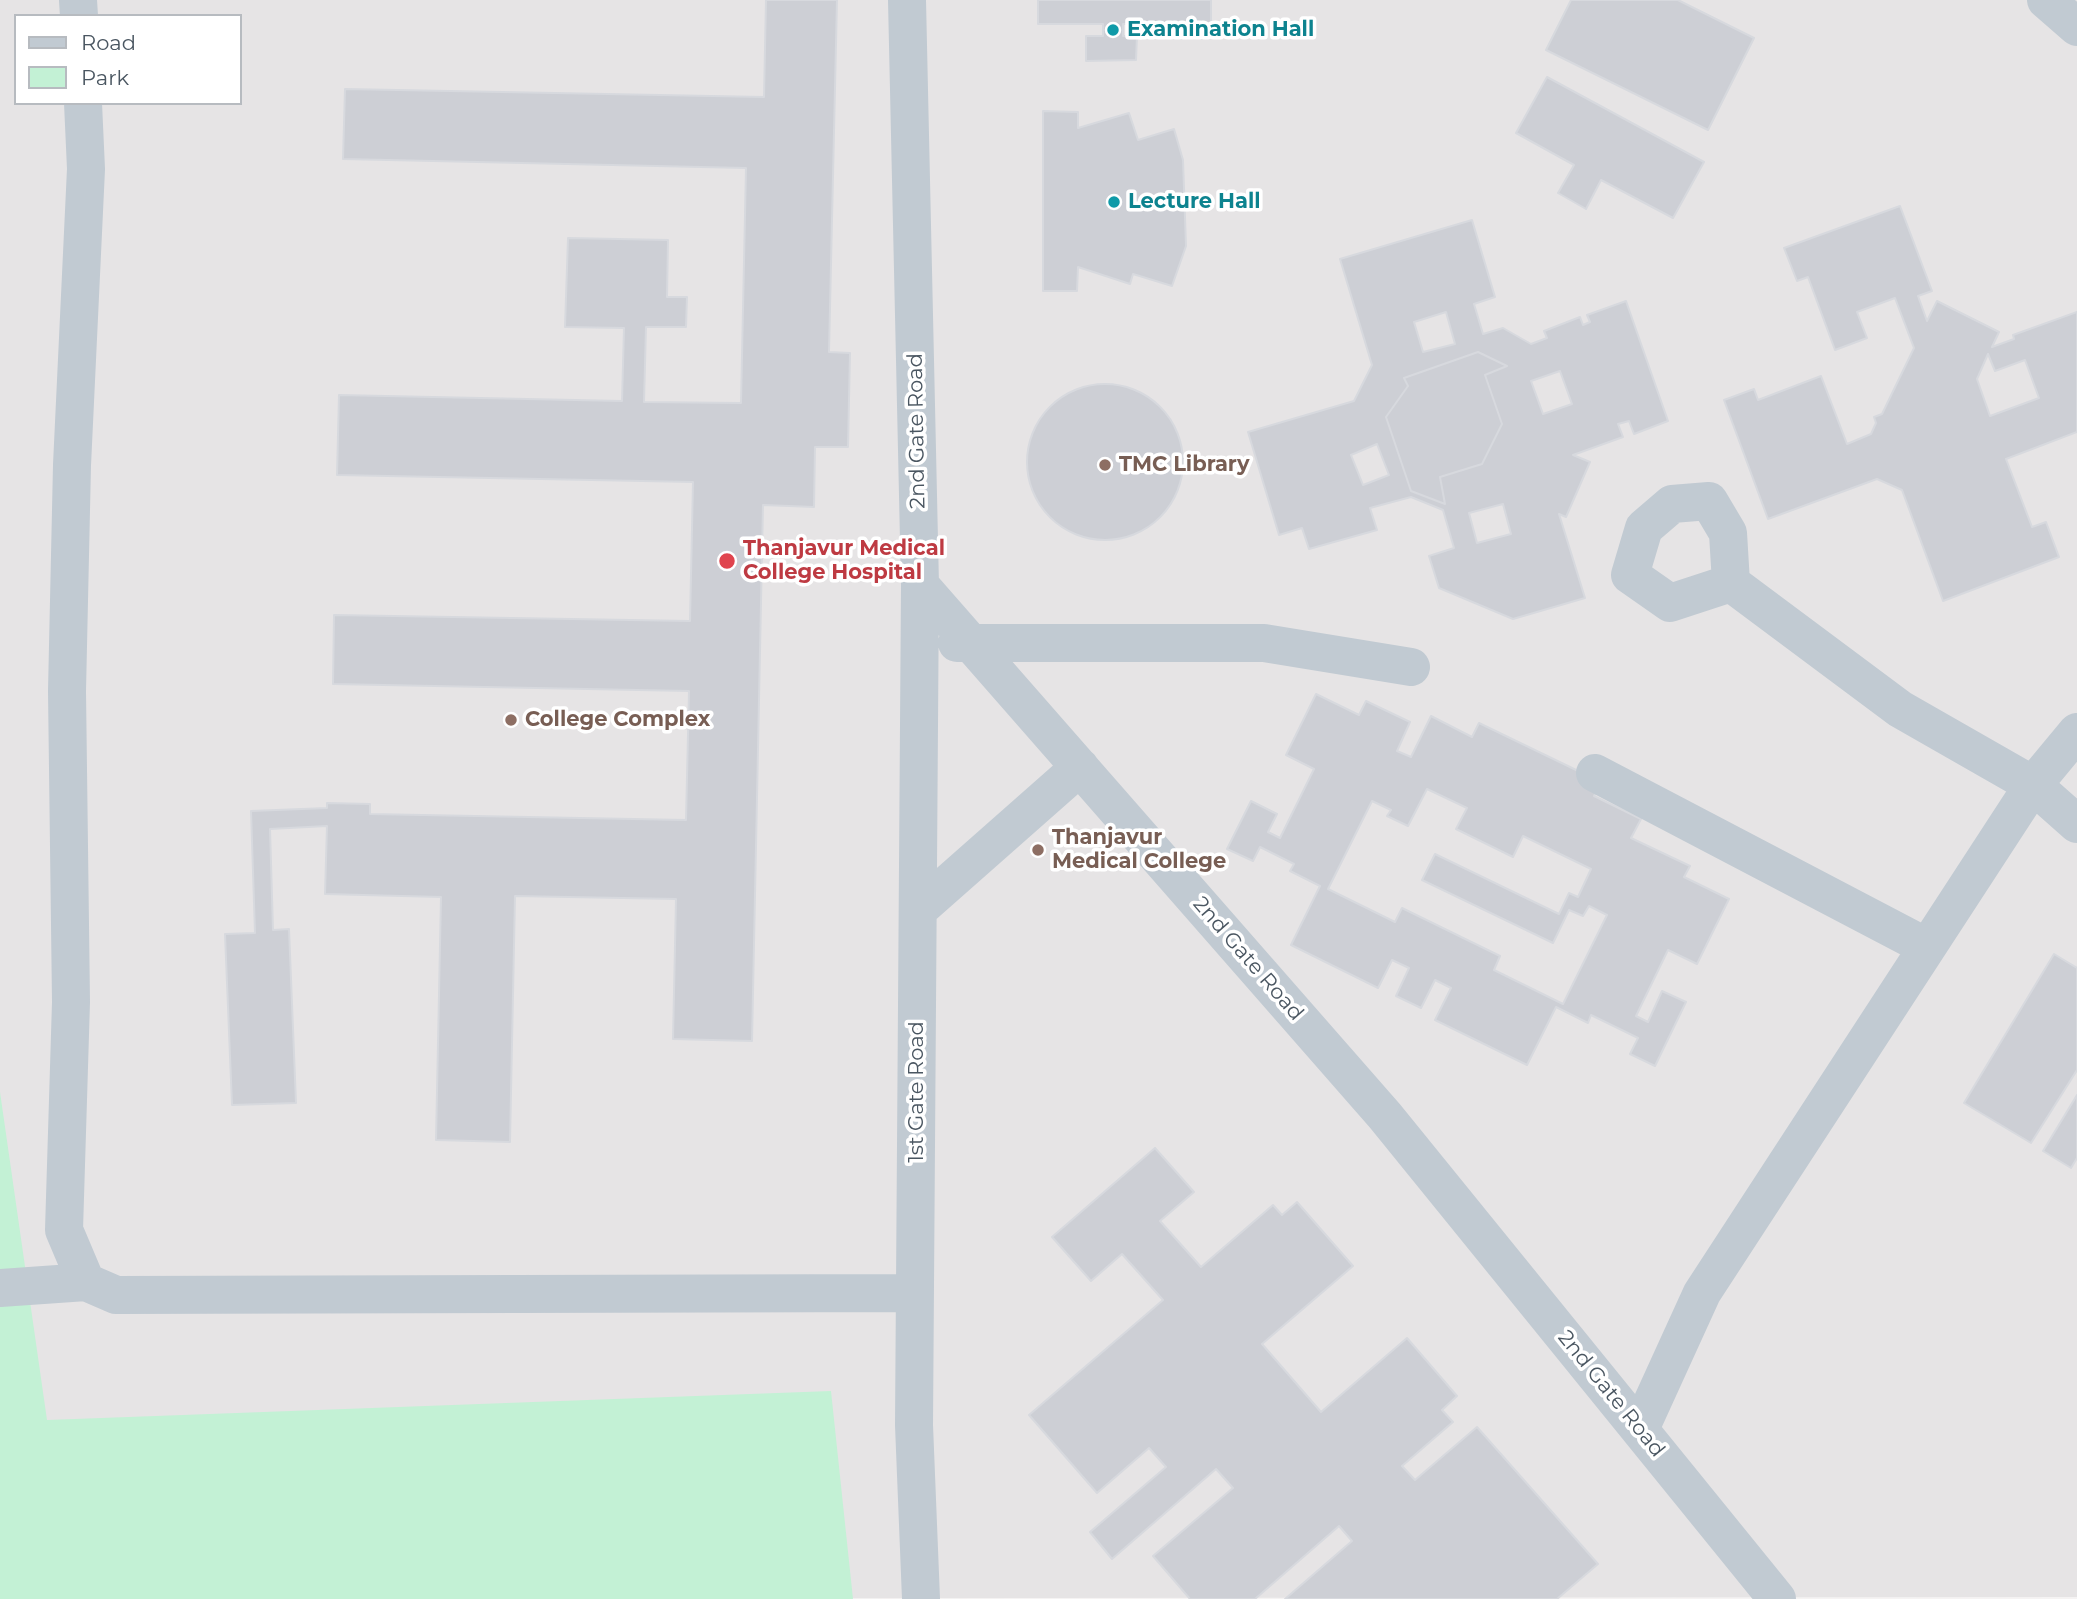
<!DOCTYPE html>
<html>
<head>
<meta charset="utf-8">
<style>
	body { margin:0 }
	#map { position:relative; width:2077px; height:1599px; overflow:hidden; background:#f5f3f3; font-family:Montserrat,sans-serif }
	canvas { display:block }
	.legend { position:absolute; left:14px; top:14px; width:228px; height:91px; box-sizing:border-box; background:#fff; border:2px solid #b7bbc0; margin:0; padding:9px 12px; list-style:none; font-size:21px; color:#4a5661 }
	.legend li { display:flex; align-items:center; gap:14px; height:35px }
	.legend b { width:35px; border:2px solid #b7bbc0 }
</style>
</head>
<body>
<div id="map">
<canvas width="2077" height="1599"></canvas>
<ul class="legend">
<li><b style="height:9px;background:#c1cad2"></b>Road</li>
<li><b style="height:19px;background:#c3f1d5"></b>Park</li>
</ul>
</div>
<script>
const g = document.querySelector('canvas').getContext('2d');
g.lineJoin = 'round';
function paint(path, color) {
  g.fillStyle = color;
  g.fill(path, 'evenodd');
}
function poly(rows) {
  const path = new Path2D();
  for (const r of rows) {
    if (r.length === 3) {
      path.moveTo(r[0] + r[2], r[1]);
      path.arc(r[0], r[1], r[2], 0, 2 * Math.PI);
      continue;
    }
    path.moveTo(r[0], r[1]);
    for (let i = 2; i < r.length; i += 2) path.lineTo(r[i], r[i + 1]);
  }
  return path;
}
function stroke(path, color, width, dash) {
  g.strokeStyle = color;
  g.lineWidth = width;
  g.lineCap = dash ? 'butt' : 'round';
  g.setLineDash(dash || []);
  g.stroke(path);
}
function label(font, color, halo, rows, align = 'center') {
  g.font = font + ' Montserrat,sans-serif';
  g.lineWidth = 7;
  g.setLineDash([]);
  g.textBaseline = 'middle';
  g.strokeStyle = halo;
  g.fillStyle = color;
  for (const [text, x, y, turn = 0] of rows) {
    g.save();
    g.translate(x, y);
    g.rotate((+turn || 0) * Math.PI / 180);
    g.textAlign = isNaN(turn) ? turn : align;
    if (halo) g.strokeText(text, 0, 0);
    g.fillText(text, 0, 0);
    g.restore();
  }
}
paint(poly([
	[0,0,2077,0,2077,1597,0,1599],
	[16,16,240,16,240,103,16,103]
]), '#e6e4e5');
paint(poly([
	[0,1092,47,1420,831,1391,853,1599,0,1599]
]), '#c3f1d5');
const building = poly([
	[766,0,837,0,829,352,850,353,848,447,815,447,814,507,763,505,752,1041,673,1039,676,899,515,896,510,1142,436,1140,441,897,325,894,327,826,270,829,273,930,289,929,296,1103,232,1105,225,934,255,933,251,811,327,808,327,803,370,804,370,814,686,820,689,691,333,684,334,615,690,621,693,482,337,475,339,395,622,401,624,328,565,327,568,238,668,240,667,297,687,297,686,327,646,327,644,402,741,403,746,168,343,159,345,89,764,97,766,0],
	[1038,0,1211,0,1211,24,1123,24,1123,36,1137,36,1136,60,1086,61,1086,36,1103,36,1103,24,1038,24,1038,0],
	[1571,0,1678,0,1754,38,1708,130,1546,50,1571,0],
	[1547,77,1704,162,1673,218,1601,180,1586,209,1558,193,1574,165,1516,133,1547,77],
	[1043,111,1078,112,1078,128,1129,113,1138,140,1174,129,1183,160,1186,246,1172,286,1133,274,1130,284,1078,267,1077,291,1043,291,1043,111],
	[1900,206,1932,291,1918,296,1927,321,1937,301,1999,332,1992,347,2014,339,2013,335,2077,312,2077,432,2006,459,2032,527,2046,522,2059,557,1943,601,1902,490,1877,479,1768,519,1724,400,1754,389,1758,400,1821,376,1847,444,1871,434,1876,423,1874,417,1882,414,1914,348,1895,298,1857,312,1867,338,1835,350,1808,277,1797,281,1784,248,1900,206],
	[1988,354,1995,371,2025,360,2039,398,1990,416,1977,379,1988,354],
	[1472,220,1495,297,1474,304,1483,334,1503,328,1531,344,1547,338,1544,331,1580,317,1583,325,1590,322,1587,315,1626,301,1668,421,1634,434,1629,421,1618,424,1623,437,1573,455,1590,462,1566,517,1559,514,1585,598,1513,619,1439,588,1429,556,1454,548,1443,510,1411,497,1370,508,1377,530,1309,549,1302,528,1279,535,1248,432,1354,401,1372,365,1340,259,1472,220],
	[1446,312,1455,344,1423,352,1414,322,1446,312],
	[1478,352,1507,366,1485,375,1502,424,1482,464,1440,477,1445,504,1411,491,1386,417,1408,386,1404,378,1478,352],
	[1560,371,1572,404,1543,414,1531,381,1560,371],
	[1377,444,1389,475,1363,485,1351,455,1377,444],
	[1503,504,1511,534,1477,543,1469,513,1503,504],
	[1478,352,1507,366,1485,375,1502,424,1482,464,1440,477,1445,504,1411,491,1386,417,1408,386,1404,378,1478,352],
	[1105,462,78],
	[1316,694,1359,715,1366,701,1410,722,1397,751,1411,757,1431,716,1472,737,1479,723,1601,782,1594,796,1641,819,1631,838,1690,866,1684,877,1729,899,1697,964,1668,950,1636,1016,1648,1022,1662,991,1686,1002,1655,1066,1630,1054,1638,1038,1591,1015,1588,1023,1556,1007,1527,1065,1435,1020,1451,988,1435,980,1421,1008,1396,996,1409,968,1392,960,1378,988,1291,945,1320,886,1290,871,1294,864,1260,847,1253,861,1227,849,1251,801,1277,814,1268,832,1280,838,1314,769,1286,755,1316,694],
	[1427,789,1467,808,1456,829,1513,857,1523,836,1591,869,1578,897,1569,893,1559,914,1435,854,1422,880,1553,943,1569,910,1583,916,1589,906,1607,915,1563,1004,1494,970,1500,956,1402,908,1395,922,1328,889,1372,801,1391,810,1387,816,1408,826,1427,789],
	[2054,954,2077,968,2077,1070,2031,1143,1964,1103,2054,954],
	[2077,1095,2077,1158,2071,1168,2043,1151,2077,1095],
	[1155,1148,1194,1192,1160,1221,1201,1267,1273,1205,1282,1215,1297,1202,1353,1266,1262,1344,1321,1412,1407,1338,1457,1396,1442,1410,1453,1422,1402,1466,1415,1480,1477,1427,1598,1564,1557,1599,1285,1599,1352,1541,1339,1526,1255,1599,1190,1599,1153,1556,1233,1488,1216,1469,1112,1559,1090,1532,1166,1467,1149,1448,1097,1493,1029,1415,1163,1300,1122,1254,1091,1281,1052,1237,1155,1148]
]);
paint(building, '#cdcfd5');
stroke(building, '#d7d9de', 2);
stroke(poly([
	[78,0,79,16],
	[907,0,920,585,914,1425,921,1599],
	[2046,0,2077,27],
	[83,103,86,169,72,465,67,691,71,1002,64,1230,86,1282],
	[1731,583,1728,533,1709,501,1672,504,1644,528,1630,575,1670,603,1731,583,1900,709,2033,785,2077,824],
	[920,585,1385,1116,1777,1599],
	[957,643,1264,643,1411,667],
	[1595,773,1927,947],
	[918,910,1080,767],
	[0,1288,86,1282,116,1295,915,1293],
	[1640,1429,1702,1293,2033,785,2077,732]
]), '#c1cad2', 38);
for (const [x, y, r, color] of [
	[1113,30,7,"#0f9aa8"],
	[1114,202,7,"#0f9aa8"],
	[1105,465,7,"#8d6e63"],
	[727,561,9,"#e0444e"],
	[511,720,7,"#8d6e63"],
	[1038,850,7,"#8d6e63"]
]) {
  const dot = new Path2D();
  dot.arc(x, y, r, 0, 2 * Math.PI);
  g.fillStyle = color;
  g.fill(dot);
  stroke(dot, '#fff', 2.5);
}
label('bold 21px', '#0d838f', '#fff', [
	["Examination Hall",1127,30],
	["Lecture Hall",1128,202]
], 'left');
label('21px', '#4a5661', '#fff', [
	["2nd Gate Road",917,431,-91],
	["2nd Gate Road",1248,959,49],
	["1st Gate Road",917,1092,-90],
	["2nd Gate Road",1611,1394,51]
]);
label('bold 21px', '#785e54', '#fff', [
	["TMC Library",1119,465],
	["College Complex",525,720],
	["Thanjavur",1052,838],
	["Medical College",1052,862]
], 'left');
label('bold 21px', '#be3a42', '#fff', [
	["Thanjavur Medical",743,549],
	["College Hospital",743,573]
], 'left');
</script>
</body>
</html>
